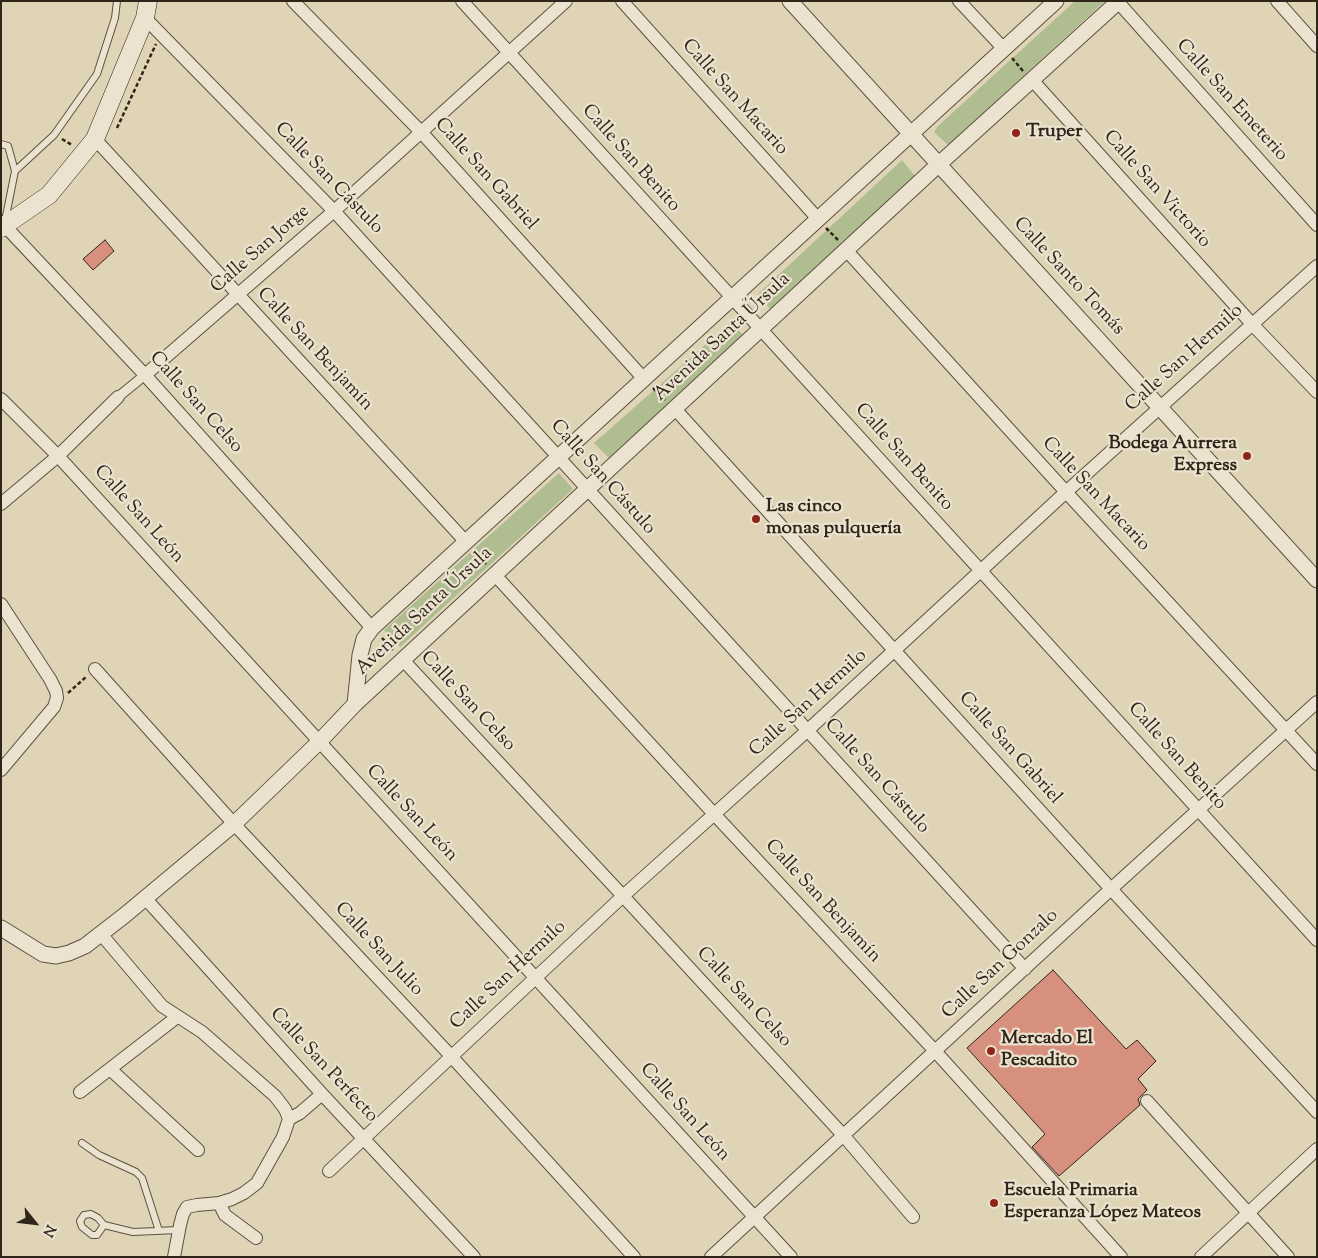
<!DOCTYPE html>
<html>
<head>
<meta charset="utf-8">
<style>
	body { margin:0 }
	#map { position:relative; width:1318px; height:1258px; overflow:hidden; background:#e0d4b6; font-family:"Sorts Mill Goudy",serif }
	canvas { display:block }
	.frame { position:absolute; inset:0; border:2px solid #302519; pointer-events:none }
	.north { position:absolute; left:10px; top:1198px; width:50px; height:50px; -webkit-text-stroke:4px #ebe3d0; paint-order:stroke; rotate:119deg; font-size:14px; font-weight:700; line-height:20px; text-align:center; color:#302519 }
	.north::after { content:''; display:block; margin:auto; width:18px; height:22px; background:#302519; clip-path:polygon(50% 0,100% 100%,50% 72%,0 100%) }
</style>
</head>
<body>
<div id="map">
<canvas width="1318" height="1258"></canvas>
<div class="frame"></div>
<div class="north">N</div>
</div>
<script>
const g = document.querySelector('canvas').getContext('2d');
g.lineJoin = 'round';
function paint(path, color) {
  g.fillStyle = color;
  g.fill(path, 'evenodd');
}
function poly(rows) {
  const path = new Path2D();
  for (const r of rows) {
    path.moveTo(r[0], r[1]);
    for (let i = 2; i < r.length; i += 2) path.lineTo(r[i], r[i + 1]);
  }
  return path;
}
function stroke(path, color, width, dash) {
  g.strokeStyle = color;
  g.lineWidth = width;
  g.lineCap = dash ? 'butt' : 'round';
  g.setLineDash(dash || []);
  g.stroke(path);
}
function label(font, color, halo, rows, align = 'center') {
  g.font = font + ' "Sorts Mill Goudy",serif';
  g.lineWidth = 4.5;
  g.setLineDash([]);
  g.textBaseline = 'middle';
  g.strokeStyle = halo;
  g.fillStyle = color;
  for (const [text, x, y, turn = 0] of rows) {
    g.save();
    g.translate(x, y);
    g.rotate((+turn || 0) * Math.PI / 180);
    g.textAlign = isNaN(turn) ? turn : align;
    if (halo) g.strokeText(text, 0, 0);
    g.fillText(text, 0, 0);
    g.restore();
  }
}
paint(poly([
	[1075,1,1105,1,948,145,934,132,938,126],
	[902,160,915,176,771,310,758,294],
	[731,322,744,336,609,458,594,443],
	[559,473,573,489,400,647,384,630]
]), '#afbd90');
const building = poly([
	[105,240,114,251,93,270,83,259,105,240],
	[1053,970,1126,1049,1137,1040,1156,1061,1138,1079,1147,1090,1138,1099,1140,1105,1059,1176,1032,1147,1045,1134,967,1048,1053,970]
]);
paint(building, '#d8907e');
stroke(building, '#302519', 1);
const service = poly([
	[1,144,8,146,15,171,5,221],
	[15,171,54,135,97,74,115,18,117,1],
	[82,1143,99,1155,136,1172,142,1178,159,1231],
	[104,1225,97,1235,92,1235,82,1227,80,1221,84,1215,91,1214,98,1218,104,1225,133,1232,178,1230]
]);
const pedestrian = poly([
	[118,397,145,375]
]);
const minor = poly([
	[293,1,422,133,644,379],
	[462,1,1317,940],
	[622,1,819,220],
	[959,1,1004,49],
	[1277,1,1317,46],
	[1118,2,1317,225],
	[145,18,334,211,1025,969],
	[1033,81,1252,324,1317,392],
	[95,139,465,541],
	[5,226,145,375,372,628],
	[847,251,1066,492,1317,764],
	[145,375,334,211,566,1],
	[1,399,58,456,791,1257],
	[675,409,1111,889,1317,1112],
	[1,504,58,456,118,397],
	[495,575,715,815,935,1051,1121,1257],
	[1,604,50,679,56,691,57,698,54,707,1,770],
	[403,660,623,896,843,1135,913,1217],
	[95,669,234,824,451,1056,634,1257],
	[145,898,322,1094,474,1257],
	[101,934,162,1006,202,1032,275,1096,285,1109,289,1119],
	[110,1069,198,1150],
	[80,1092,177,1017],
	[1147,1101,1288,1257],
	[289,1119,300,1113,322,1094],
	[329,1171,623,896,808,730,1066,492,1317,266],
	[219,1203,225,1215,256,1238],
	[174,1257,180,1225,183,1214,187,1207,197,1205,219,1203,232,1199,244,1193,257,1183,283,1137,289,1119],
	[711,1257,1111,889,1317,702],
	[1201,1257,1317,1149]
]);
const tertiary = poly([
	[790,1,1317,580],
	[355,704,360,655,364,639,372,628,1056,1],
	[1,928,43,954,56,956,69,953,85,946,125,915,234,824,319,742,355,704,938,165,1119,1]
]);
const secondary = poly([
	[1,228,49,195,95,139,145,18,148,1]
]);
stroke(service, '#5c5140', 8);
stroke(pedestrian, '#5c5140', 11);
stroke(minor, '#5c5140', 14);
stroke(tertiary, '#5c5140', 17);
stroke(secondary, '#302519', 19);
stroke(poly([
	[1012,58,1023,71],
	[117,128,156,44],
	[62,139,72,145],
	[826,228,838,240],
	[653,388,665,400],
	[474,552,486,564],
	[382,638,393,650],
	[68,693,86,677]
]), '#302519', 2.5, [4, 2.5]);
stroke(service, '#ebe3d0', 6);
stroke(pedestrian, '#ebe3d0', 9);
stroke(minor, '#ebe3d0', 12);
stroke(tertiary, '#ebe3d0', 15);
stroke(secondary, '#ebe3d0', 18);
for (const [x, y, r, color] of [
	[1016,133,5,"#8f2418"],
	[1247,456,5,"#8f2418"],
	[756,519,5,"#8f2418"],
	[991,1051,5,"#8f2418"],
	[994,1203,5,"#8f2418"]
]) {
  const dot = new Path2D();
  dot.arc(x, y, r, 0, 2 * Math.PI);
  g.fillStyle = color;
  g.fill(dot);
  stroke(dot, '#ebe3d0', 2);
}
label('19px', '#302519', '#ebe3d0', [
	["Calle San Macario",734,98,48],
	["Calle San Emeterio",1231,101,48],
	["Calle San Benito",630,159,48],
	["Calle San Gabriel",485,175,48],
	["Calle San Cástulo",328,179,46],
	["Calle San Victorio",1156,190,48],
	["Calle San Jorge",261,250,-41],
	["Calle Santo Tomás",1068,277,47],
	["Avenida Santa Úrsula",723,338,-43],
	["Calle San Benjamín",314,350,47],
	["Calle San Hermilo",1185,359,-42],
	["Calle San Celso",195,403,48],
	["Calle San Benito",903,458,48],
	["Calle San Cástulo",602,478,48],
	["Calle San Macario",1095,495,47],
	["Calle San León",138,515,48],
	["Avenida Santa Úrsula",425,612,-43],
	["Calle San Celso",467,702,47],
	["Calle San Hermilo",809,704,-42],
	["Calle San Gabriel",1009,749,48],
	["Calle San Benito",1176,757,48],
	["Calle San Cástulo",876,777,48],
	["Calle San León",411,814,47],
	["Calle San Benjamín",822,902,47],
	["Calle San Julio",378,950,47],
	["Calle San Gonzalo",1001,965,-43],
	["Calle San Hermilo",509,976,-43],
	["Calle San Celso",743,998,47],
	["Calle San Perfecto",323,1066,47],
	["Calle San León",684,1113,48]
]);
label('bold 19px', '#302519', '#ebe3d0', [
	["Truper",1026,133],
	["Bodega Aurrera",1237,445,"right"],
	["Express",1237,467,"right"],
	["Las cinco",766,508],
	["monas pulquería",766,530],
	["Mercado El",1001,1040],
	["Pescadito",1001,1062],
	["Escuela Primaria",1004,1192],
	["Esperanza López Mateos",1004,1214]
], 'left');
</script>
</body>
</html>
